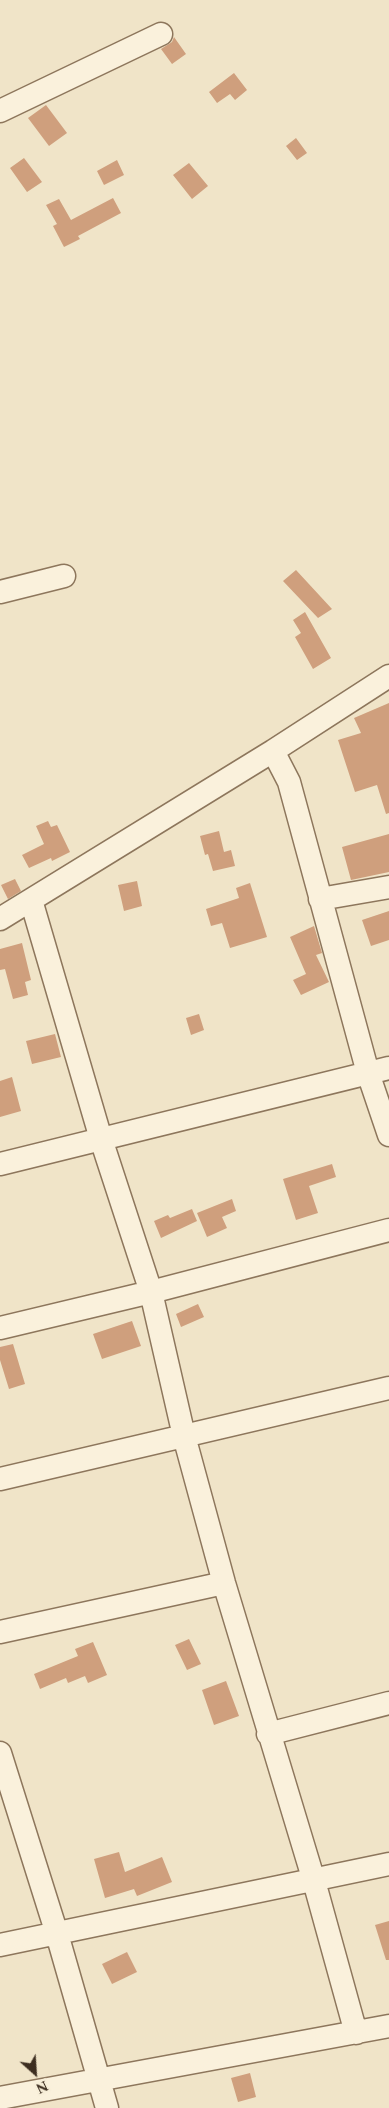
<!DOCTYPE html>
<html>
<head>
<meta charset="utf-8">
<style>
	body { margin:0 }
	#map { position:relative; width:389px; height:2108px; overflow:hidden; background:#f0e4c8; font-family:Spectral,serif }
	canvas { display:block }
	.north { position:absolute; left:10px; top:2048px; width:50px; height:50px; -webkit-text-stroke:4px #f7eed8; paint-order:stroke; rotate:154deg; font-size:14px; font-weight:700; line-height:20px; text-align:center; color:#3d2e20 }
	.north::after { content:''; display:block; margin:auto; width:18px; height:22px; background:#3d2e20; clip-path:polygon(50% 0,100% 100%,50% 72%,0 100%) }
</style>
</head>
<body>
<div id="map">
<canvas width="389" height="2108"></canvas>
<div class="north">N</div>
</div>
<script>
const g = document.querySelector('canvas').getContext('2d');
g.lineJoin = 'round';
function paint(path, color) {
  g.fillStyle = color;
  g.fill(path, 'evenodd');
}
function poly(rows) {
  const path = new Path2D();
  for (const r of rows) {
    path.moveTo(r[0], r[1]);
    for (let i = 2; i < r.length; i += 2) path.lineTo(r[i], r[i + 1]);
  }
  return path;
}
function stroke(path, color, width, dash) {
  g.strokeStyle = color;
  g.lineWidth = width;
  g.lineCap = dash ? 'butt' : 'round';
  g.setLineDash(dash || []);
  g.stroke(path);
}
paint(poly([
	[174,37,186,54,172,64,161,49,172,42],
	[234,73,247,90,235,100,230,94,217,103,209,92],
	[46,105,67,133,49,146,28,118],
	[296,138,307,153,297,160,286,146],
	[24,158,42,182,27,192,10,168],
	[117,160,124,175,104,185,97,171],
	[189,163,208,186,192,199,173,175],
	[113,198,121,213,78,236,80,239,64,247,53,226,57,224,46,205,59,199,71,220],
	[296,570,332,609,318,618,283,581],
	[305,612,331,658,313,669,295,637,301,633,293,620],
	[389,703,389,813,386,814,377,785,355,792,338,740,361,733,354,718],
	[48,821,51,827,57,825,70,852,52,861,51,858,29,868,22,855,44,844,36,826],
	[219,831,224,852,231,850,235,866,213,871,208,854,205,855,200,836],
	[389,834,389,872,351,880,342,847],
	[15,879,21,891,8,899,1,885],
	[137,881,142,906,124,911,118,885],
	[250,883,267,937,230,948,222,923,211,926,206,909,239,898,236,888],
	[389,911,389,940,371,946,362,920],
	[314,926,322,953,316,955,329,982,301,995,293,980,306,974,290,937],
	[22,943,31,980,25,982,28,995,13,999,5,969,0,970,0,949],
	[199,1014,204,1030,191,1035,186,1018],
	[55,1034,61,1057,32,1064,26,1041],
	[12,1077,21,1111,0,1117,0,1081],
	[332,1164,336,1177,309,1186,318,1213,296,1220,283,1179],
	[232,1199,236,1211,222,1217,227,1228,207,1237,197,1213],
	[192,1209,197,1221,161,1238,154,1221,168,1215,170,1218],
	[198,1304,204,1317,181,1327,176,1314],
	[132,1321,141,1346,102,1359,93,1334],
	[13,1344,25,1384,9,1389,0,1360,0,1347],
	[189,1639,201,1664,187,1670,175,1645],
	[93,1642,107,1675,88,1683,85,1676,68,1683,66,1678,40,1689,34,1674,78,1656,75,1649],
	[226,1681,239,1716,214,1725,202,1690],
	[119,1852,125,1872,162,1857,172,1882,137,1896,134,1889,105,1898,94,1859],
	[389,1921,389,1960,386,1960,375,1925],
	[127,1952,137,1972,112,1984,102,1964],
	[250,2073,256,2097,238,2102,231,2078]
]), '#cf9f7d');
const minor = poly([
	[0,111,161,34],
	[0,592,64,576],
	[273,751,289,782,368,1073,389,1135],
	[320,899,389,887],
	[31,900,101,1139,151,1292,184,1436,224,1583,314,1881,356,2033],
	[0,919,273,751,389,676],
	[0,1164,389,1068],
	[0,1328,151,1292,389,1230],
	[0,1479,389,1388],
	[0,1632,224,1583],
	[268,1734,389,1703],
	[0,1753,57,1934,107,2108],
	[0,1945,389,1864],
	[0,2098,389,2026]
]);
stroke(minor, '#8d765c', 25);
stroke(minor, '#faf1dc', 22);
</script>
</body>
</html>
